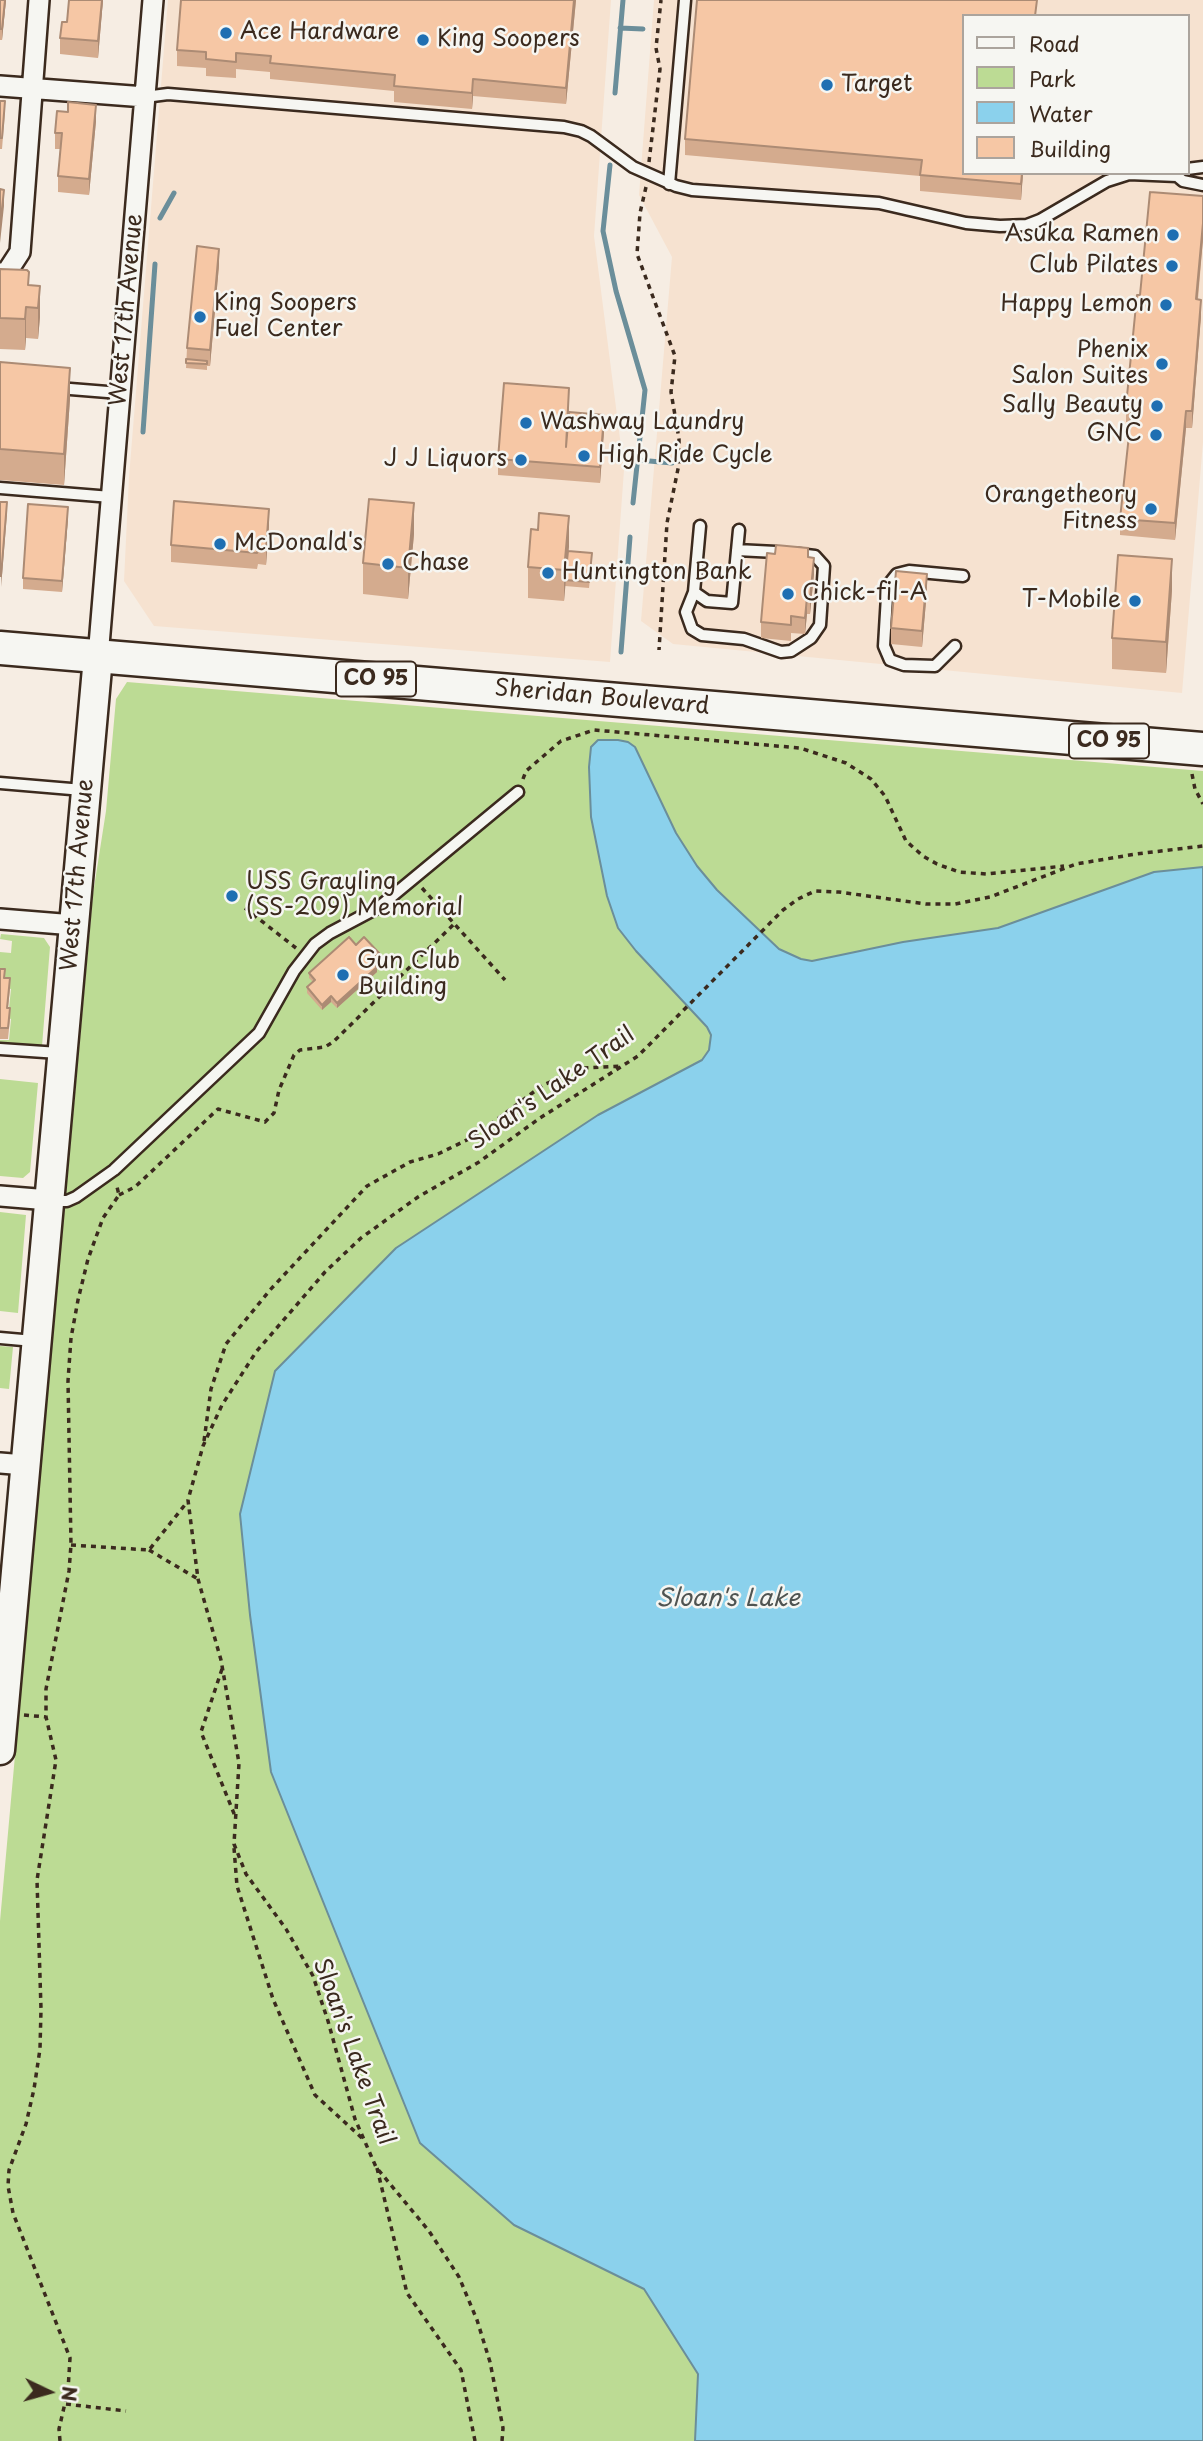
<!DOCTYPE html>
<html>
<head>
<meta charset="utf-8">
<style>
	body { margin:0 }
	#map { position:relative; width:1203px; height:2441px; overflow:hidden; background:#f6ede3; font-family:"Playpen Sans",sans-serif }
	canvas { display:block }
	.legend { position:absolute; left:962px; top:14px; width:228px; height:161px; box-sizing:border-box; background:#f6f6f2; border:2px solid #aba49d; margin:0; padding:9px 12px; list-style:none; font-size:21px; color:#3b2a1e }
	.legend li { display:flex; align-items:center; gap:14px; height:35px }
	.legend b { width:35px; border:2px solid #aba49d }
	.north { position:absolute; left:14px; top:2357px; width:70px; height:70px; -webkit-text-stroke:5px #f6f6f2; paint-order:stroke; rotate:95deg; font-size:19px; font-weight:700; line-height:28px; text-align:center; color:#3b2a1e }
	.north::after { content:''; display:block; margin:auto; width:24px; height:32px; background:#3b2a1e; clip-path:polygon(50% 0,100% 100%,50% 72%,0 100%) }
</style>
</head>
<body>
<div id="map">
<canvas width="1203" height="2441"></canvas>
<ul class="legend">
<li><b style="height:9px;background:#f6f6f2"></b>Road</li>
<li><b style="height:19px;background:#bcdb94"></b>Park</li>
<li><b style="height:19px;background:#8bd1ec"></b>Water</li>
<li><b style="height:19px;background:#f6c7a5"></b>Building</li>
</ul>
<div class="north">N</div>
</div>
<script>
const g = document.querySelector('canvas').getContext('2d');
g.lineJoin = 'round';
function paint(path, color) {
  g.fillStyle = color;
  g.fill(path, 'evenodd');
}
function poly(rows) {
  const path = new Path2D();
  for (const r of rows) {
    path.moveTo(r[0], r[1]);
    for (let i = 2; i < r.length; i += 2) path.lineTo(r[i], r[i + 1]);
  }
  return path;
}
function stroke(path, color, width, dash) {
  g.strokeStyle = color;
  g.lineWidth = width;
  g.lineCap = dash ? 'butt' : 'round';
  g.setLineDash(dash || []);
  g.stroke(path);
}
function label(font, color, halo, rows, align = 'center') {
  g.font = font + ' "Playpen Sans",sans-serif';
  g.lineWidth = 5;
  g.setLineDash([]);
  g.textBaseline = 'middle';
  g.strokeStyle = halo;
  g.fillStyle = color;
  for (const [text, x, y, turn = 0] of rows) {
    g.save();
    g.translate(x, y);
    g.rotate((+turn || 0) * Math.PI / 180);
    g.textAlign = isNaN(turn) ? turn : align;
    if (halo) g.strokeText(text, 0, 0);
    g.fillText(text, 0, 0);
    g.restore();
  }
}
paint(poly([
	[168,0,611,0,594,236,624,470,610,662,154,626,124,581,129,477],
	[654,0,1203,0,1203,442,1182,693,673,644,641,621,672,257,639,195],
	[963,16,1187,16,1187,173,963,173]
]), '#f6e2d0');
paint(poly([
	[127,682,1203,771,1203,867,1154,872,998,928,903,942,812,961,801,959,779,949,717,890,697,866,676,833,635,747,628,742,607,739,591,747,589,767,591,817,607,896,618,928,636,951,707,1027,711,1035,709,1051,702,1060,598,1115,396,1248,275,1371,240,1514,250,1615,271,1772,420,2143,514,2225,644,2289,698,2374,695,2441,0,2441,0,1921,93,894,106,811,116,699],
	[1,934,44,938,50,947,42,1046,0,1043,0,1040,9,1040,11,1019,8,1018,11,989,6,988,0,979,0,952,11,953,12,941,0,939],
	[0,1079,38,1083,30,1172,23,1178,0,1176],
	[0,1212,26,1215,18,1313,0,1311],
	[0,1346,13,1347,9,1389,0,1388]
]), '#bcdb94');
const water = poly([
	[598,740,618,740,628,742,635,747,676,833,697,866,717,890,779,949,801,959,812,961,903,942,998,928,1154,872,1203,867,1203,2441,695,2441,698,2374,644,2289,514,2225,420,2143,271,1772,250,1615,240,1514,275,1371,396,1248,598,1115,702,1060,709,1050,711,1035,707,1027,636,951,618,928,607,896,591,817,589,767,591,747,598,740]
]);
paint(water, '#8bd1ec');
stroke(water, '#6b8e9a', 2);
stroke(poly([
	[620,28,643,29],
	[615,93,623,0],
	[610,165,603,231,616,291,645,390,633,503],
	[160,218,174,193],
	[143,432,155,264],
	[638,460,672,463],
	[621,652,630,537]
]), '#6b8e9a', 5);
const lane = poly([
	[145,97,168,94,564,127,581,131,591,136,633,167,676,186,692,190,879,203,966,223,1000,226,1027,225,1040,220,1107,181,1129,174,1177,176,1183,181,1203,185],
	[1187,169,1203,167],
	[669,184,685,0],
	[58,388,120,393],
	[0,488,111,497],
	[700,526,694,592,686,612,692,629,702,635,744,639,781,652,791,651,811,638,820,625,824,566,815,556,798,554],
	[737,550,776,552],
	[694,592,707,601,732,603,739,530],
	[955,646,935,666,904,665,890,660,884,646,887,596,889,584,897,574,909,571,963,576],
	[0,783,83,790],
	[0,1049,59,1053],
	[53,1201,67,1201,76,1197,114,1170,259,1033,294,971,315,944,330,933,379,907,518,792],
	[0,1338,34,1341]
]);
const street = poly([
	[0,86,145,97],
	[0,273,7,272,20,252,39,0],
	[98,657,153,0],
	[0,919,74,925],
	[0,1196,49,1200],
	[0,1463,25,1465]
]);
const secondary = poly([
	[0,1750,98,657]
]);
const primary = poly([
	[0,648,1203,749]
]);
stroke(lane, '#3b2a1e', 15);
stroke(street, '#3b2a1e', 24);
stroke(secondary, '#3b2a1e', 33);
stroke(primary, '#3b2a1e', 37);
stroke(poly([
	[649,162,660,69,656,48,661,0],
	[646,187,640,213,637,254,675,356,671,392,679,439,679,464,667,523,659,650],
	[1192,774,1195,789,1203,804],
	[523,779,526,771,561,741,594,730,800,748,846,763,871,779,885,796,906,841,923,856,937,864,959,872,986,874,1064,866],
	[422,888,505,980],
	[245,908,296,948],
	[119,1195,135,1187,218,1109,265,1122,274,1113,279,1090,294,1055,300,1050,325,1047,333,1042,454,924],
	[204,1441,211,1389,226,1344,270,1290,367,1186,410,1162,438,1154,475,1136,543,1085,585,1068,621,1066],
	[71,1545,149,1550,188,1501],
	[149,1550,198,1579],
	[222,1669,201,1732,235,1816],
	[24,1715,46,1717],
	[234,1848,237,1886,273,1999,315,2095,362,2138],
	[377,2168,407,2293,461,2370,475,2441],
	[66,2404,126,2411],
	[60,2441,59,2429,68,2390,70,2358,13,2213,8,2186,9,2170,26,2124,34,2089,40,2049,41,2009,37,1880,56,1760,46,1717,46,1689,69,1571,71,1545,68,1381,71,1338,78,1300,88,1259,103,1218,119,1195,116,1183],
	[502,2441,503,2428,490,2362,477,2320,459,2277,429,2231,376,2167,355,2119,328,2021,313,1976,286,1929,246,1874,234,1844,239,1763,221,1660,198,1579,188,1500,203,1446,222,1405,256,1352,325,1272,361,1238,418,1197,479,1162,540,1118,638,1056,783,910,798,899,815,891,839,892,926,904,955,904,990,897,1076,864,1136,854,1203,846]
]), '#3b2a1e', 3.5, [5, 5]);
stroke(lane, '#f6f6f2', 10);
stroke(street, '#f6f6f2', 19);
stroke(secondary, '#f6f6f2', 28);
stroke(primary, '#f6f6f2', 32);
paint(poly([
	[0,0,6,0,2,40,0,40],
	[69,0,103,0,98,58,60,54,60,38,67,22],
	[576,0,566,104,473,96,472,109,394,102,394,91,270,79,270,72,236,69,236,78,206,76,206,68,177,66,177,50],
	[697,0,1023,173,1021,200,920,191,920,176,685,155,685,139],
	[0,101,5,112,2,149,0,149],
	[68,112,96,121,89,195,58,192,58,176,60,149,55,149,55,133],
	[1203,196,1203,239,1198,299,1201,316,1192,428,1186,428,1175,540,1120,535,1120,519,1130,423,1126,422,1126,406,1140,295],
	[219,265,210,366,207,366,207,370,186,368,187,348],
	[0,269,29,285,40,286,40,317,38,339,26,338,25,350,0,349],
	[0,362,70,399,64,485,0,480],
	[569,404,569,418,604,431,600,483,498,475,498,459],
	[68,518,62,592,23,589,23,578],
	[269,525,266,565,258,564,257,569,171,562,171,545],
	[414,534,408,599,363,594,363,563],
	[568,551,592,559,589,588,565,586,564,601,528,598,528,567],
	[808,557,814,574,810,614,807,614,805,634,791,633,791,641,761,638,761,622],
	[927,590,922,647,891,644,891,628],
	[1172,590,1166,673,1112,669,1112,638],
	[356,945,379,959,374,964,377,972,337,1008,331,1002,322,1010,307,993,307,987,313,982,309,978,309,973],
	[0,969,10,989,8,1008,10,1019,8,1039,0,1039]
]), '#d4ab8e');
paint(poly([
	[5,0,6,0,2,40,2,29],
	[102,0,103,0,98,58,98,41],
	[574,0,576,0,566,104,566,88],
	[473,79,473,96,472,109,472,93],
	[96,105,96,121,89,195,89,179],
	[1022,173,1023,173,1021,200,1021,184],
	[4,190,4,206,0,243,0,227],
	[1203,223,1203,239,1196,315,1196,299],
	[219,249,219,265,210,366,210,350],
	[40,286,40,317,38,339,38,308],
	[1201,300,1201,316,1192,428,1192,411],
	[26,307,26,338,25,350,25,319],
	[70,368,70,399,64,485,64,454],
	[1186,411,1186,428,1175,540,1175,523],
	[604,415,604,431,600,483,600,467],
	[7,502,7,513,1,587,1,576],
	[414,503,414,534,408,599,408,568],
	[68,507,68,518,62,592,62,581],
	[269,509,269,525,266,565,266,549],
	[569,516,569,547,564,601,564,570],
	[814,558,814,574,810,614,810,598],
	[1172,559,1172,590,1166,673,1166,642],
	[927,574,927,590,922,647,922,631],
	[807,597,807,614,805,634,805,618],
	[379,953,379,959,371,966,371,961],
	[377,967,377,972,337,1008,337,1003],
	[331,996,331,1002,322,1010,322,1005]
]), '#ac8b74');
const building = poly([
	[0,0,5,0,2,29,0,29,0,0],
	[69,0,102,0,98,41,60,38,62,22,67,22,69,0],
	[181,0,574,0,566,88,473,79,472,93,394,86,395,75,270,63,271,56,236,53,236,62,206,59,206,52,177,50,181,0],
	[697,0,1037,0,1035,16,963,16,963,173,1022,173,1021,184,920,175,922,160,685,139,697,0],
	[0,101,5,101,2,138,0,138,0,101],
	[68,102,96,105,89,179,58,176,62,133,55,133,57,111,68,112,68,102],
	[0,189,4,190,0,227,0,189],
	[1150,192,1203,196,1203,223,1196,299,1201,300,1192,411,1186,411,1175,523,1120,519,1132,407,1126,406,1137,295,1140,295,1150,192],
	[197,246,219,249,210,350,187,348,197,246],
	[0,269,27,270,29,272,28,285,40,286,38,308,26,307,25,319,0,318,0,269],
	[186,359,207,361,207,364,186,363,186,359],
	[0,362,70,368,64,454,0,449,0,362],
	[504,383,569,388,566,447,569,412,604,415,600,467,498,459,504,383],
	[369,499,414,503,408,568,363,563,369,499],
	[174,501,269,509,266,549,258,548,257,553,171,545,174,501],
	[0,502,7,502,1,576,0,576,0,502],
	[28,504,68,507,62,581,23,578,28,504],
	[539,513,569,516,564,570,528,567,531,529,538,530,539,513],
	[776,545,808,548,808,557,814,558,810,598,807,597,805,618,791,616,791,625,761,622,767,553,775,554,776,545],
	[568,551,592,553,589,582,565,580,568,551],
	[1118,555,1172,559,1166,642,1112,638,1118,555],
	[896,571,927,574,922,631,891,628,896,571],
	[349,937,356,945,364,937,379,953,371,961,377,967,337,1003,331,996,322,1005,307,987,315,980,309,973,349,937],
	[0,969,5,969,4,978,10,978,7,1008,10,1008,8,1028,0,1028,0,969]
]);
paint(building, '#f6c7a5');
stroke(building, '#ac8b74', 2);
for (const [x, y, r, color] of [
	[226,33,7,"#1f6fb2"],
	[423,40,7,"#1f6fb2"],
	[827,85,7,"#1f6fb2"],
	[1173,235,7,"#1f6fb2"],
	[1172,266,7,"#1f6fb2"],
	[1166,305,7,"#1f6fb2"],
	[200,317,7,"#1f6fb2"],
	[1162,364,7,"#1f6fb2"],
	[1157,406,7,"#1f6fb2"],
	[526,423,7,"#1f6fb2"],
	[1156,435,7,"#1f6fb2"],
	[584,456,7,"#1f6fb2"],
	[521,460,7,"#1f6fb2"],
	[1151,509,7,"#1f6fb2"],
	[220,544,7,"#1f6fb2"],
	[388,564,7,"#1f6fb2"],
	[548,573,7,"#1f6fb2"],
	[788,594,7,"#1f6fb2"],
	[1135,601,7,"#1f6fb2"],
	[232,896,7,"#1f6fb2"],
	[343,975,7,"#1f6fb2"]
]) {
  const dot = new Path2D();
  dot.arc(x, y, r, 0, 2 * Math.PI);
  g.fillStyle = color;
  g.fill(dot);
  stroke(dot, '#f6f6f2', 2.5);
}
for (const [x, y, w] of [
	[376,679,80],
	[1109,741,80]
]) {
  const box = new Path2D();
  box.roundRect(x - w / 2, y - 17.5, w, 35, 5);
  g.fillStyle = '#f6f6f2';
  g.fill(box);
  stroke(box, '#3b2a1e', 2);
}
label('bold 21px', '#3b2a1e', null, [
	["CO 95",376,679],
	["CO 95",1109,741]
]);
label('23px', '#3b2a1e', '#f6f6f2', [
	["Ace Hardware",240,33],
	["King Soopers",437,40],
	["Target",841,85],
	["Asuka Ramen",1159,235,"right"],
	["Club Pilates",1158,266,"right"],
	["King Soopers",214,304],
	["Fuel Center",214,330],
	["Happy Lemon",1152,305,"right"],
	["Phenix",1148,351,"right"],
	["Salon Suites",1148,377,"right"],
	["Sally Beauty",1143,406,"right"],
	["Washway Laundry",540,423],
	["GNC",1142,435,"right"],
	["High Ride Cycle",598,456],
	["J J Liquors",507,460,"right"],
	["Orangetheory",1137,496,"right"],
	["Fitness",1137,522,"right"],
	["McDonald's",234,544],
	["Chase",402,564],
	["Huntington Bank",562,573],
	["Chick-fil-A",802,594],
	["T-Mobile",1121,601,"right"],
	["USS Grayling",246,883],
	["(SS-209) Memorial",246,909],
	["Gun Club",357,962],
	["Building",357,988]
], 'left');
label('23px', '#3b2a1e', '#f6f6f2', [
	["West 17th Avenue",127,310,-85],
	["Sheridan Boulevard",602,698,5],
	["West 17th Avenue",78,875,-85],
	["Sloan's Lake Trail",552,1089,-35],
	["Sloan's Lake Trail",353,2052,70]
]);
label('italic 24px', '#4f5452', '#f6f6f2', [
	["Sloan's Lake",728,1599]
]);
</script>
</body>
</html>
